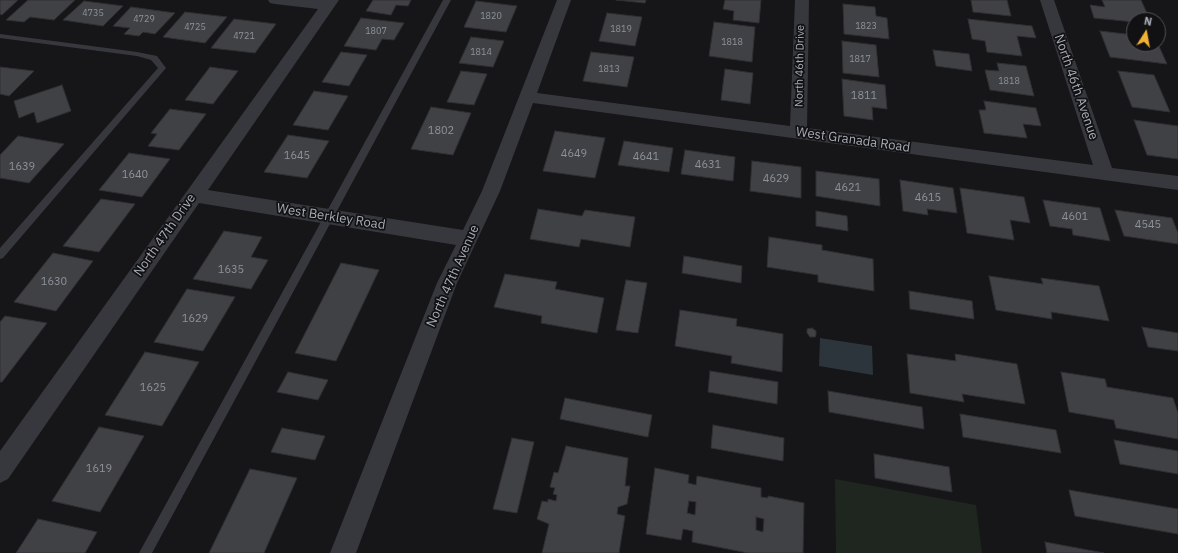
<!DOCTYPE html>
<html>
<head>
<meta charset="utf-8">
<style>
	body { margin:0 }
	#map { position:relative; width:1178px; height:553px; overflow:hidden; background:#161618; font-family:"IBM Plex Sans",sans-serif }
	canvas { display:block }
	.north { position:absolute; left:1126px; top:12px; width:40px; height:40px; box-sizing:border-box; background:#111113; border:1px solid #4d4f55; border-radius:50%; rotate:11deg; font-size:11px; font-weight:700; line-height:16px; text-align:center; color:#a8adb8 }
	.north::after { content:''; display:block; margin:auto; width:14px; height:18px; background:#f2b134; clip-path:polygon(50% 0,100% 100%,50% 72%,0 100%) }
</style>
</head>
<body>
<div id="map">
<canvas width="1178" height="553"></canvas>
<div class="north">N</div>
</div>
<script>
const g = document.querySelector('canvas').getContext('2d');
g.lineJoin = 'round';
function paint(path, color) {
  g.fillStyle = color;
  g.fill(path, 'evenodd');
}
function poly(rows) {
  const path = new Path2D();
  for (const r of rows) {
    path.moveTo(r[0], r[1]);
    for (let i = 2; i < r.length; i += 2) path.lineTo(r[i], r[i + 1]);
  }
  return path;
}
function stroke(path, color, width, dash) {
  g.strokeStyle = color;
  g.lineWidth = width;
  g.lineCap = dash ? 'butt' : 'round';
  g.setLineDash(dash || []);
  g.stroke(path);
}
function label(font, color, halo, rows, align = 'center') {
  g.font = font + ' "IBM Plex Sans",sans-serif';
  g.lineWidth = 3.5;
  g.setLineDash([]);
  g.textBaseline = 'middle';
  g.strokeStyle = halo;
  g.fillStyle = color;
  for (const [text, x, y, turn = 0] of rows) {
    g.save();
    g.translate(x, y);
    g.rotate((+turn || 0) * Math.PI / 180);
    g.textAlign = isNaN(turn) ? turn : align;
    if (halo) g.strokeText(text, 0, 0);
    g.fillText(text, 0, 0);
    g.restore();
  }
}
paint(poly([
	[835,479,976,505,982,553,836,553]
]), '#1e261f');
paint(poly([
	[820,338,872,346,873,375,819,366]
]), '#2c353c');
const building = poly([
	[0,0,18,0,2,15,0,14,0,0],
	[28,0,75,0,54,20,30,17,24,22,6,20,28,0],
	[373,0,411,0,408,6,396,5,391,15,366,11,373,0],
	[616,0,646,0,645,3,616,0],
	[725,0,761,0,759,23,733,20,734,11,723,9,725,0],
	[971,0,1007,0,1011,16,973,12,971,0],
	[1102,0,1141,0,1150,20,1134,20,1134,22,1094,18,1090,5,1105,7,1102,0],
	[84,1,123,6,103,26,63,20,84,1],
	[476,1,517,6,506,32,464,27,476,1],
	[843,4,875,7,876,16,887,18,889,39,844,34,843,4],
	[131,7,175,13,155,34,143,32,139,36,124,34,130,28,113,26,131,7],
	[185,12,227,17,205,43,163,37,185,12],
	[607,13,642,17,635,46,599,41,607,13],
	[361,18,404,23,394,40,382,39,376,50,344,46,361,18],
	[234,19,276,24,255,53,211,48,234,19],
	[968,19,1032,26,1036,38,1017,36,1022,56,987,52,985,41,972,39,968,19],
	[714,22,755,27,752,62,709,56,714,22],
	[1100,31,1134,35,1134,44,1158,44,1167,64,1110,57,1100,31],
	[471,37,504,41,493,67,459,63,471,37],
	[842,41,876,45,879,77,843,73,842,41],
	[933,50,969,54,972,71,936,66,933,50],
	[341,52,367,55,349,86,322,82,341,52],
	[591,52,634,57,627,87,583,81,591,52],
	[997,63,1026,66,1034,96,990,90,985,70,999,71,997,63],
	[0,67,34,71,9,96,0,94,0,67],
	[210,67,238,71,213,104,185,100,210,67],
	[725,69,753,73,750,104,721,100,725,69],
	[461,71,487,74,474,105,447,102,461,71],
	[1118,71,1154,75,1170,112,1132,107,1118,71],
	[842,79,885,85,887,109,872,107,873,120,844,116,842,79],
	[62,85,71,111,37,123,34,112,19,118,14,101,62,85],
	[314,91,348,96,328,130,293,125,314,91],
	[984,101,1036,108,1041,126,1023,124,1027,138,984,133,979,110,986,110,984,101],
	[431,107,471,113,453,155,411,149,431,107],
	[170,109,206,114,179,150,148,146,157,134,151,133,170,109],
	[1134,120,1178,126,1178,159,1147,155,1134,120],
	[555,131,605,138,595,178,543,171,555,131],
	[288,135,329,141,307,178,264,172,288,135],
	[18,136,64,144,29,183,0,178,0,155,18,136],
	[624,141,673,148,669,172,618,165,624,141],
	[685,150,735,157,733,181,681,174,685,150],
	[129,153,170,159,142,197,99,190,129,153],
	[752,161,801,167,801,198,750,191,752,161],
	[816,171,879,179,880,206,816,196,816,171],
	[900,180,953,188,957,213,927,209,928,215,903,211,900,180],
	[960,188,1024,197,1030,223,1010,220,1014,240,967,233,960,188],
	[101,199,135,204,99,252,63,246,101,199],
	[1043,200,1100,208,1110,241,1073,235,1072,229,1050,226,1043,200],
	[538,209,582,216,585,210,635,217,630,247,581,239,579,247,530,239,538,209],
	[1115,210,1172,218,1178,233,1178,244,1124,236,1115,210],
	[816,211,847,216,848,231,816,226,816,211],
	[224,231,262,237,251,257,268,260,251,289,193,279,224,231],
	[769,237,822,245,822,250,873,259,874,291,818,282,818,275,767,267,769,237],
	[53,253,93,261,56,311,14,302,53,253],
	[684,256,742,266,741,283,682,273,684,256],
	[341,263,379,270,336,361,295,353,341,263],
	[505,274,557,282,555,289,604,298,597,333,541,323,542,316,494,307,505,274],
	[989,276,1043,284,1041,278,1099,286,1109,321,1051,312,1052,319,996,310,989,276],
	[626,280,647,283,638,333,616,330,626,280],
	[187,289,235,297,203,351,154,342,187,289],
	[909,291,972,301,974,319,910,309,909,291],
	[680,310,737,319,736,326,783,334,782,372,731,363,732,356,675,346,680,310],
	[5,316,47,323,2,382,0,382,0,322,5,316],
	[1142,327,1178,333,1178,351,1148,347,1142,327],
	[812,328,816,331,816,335,815,337,810,337,807,333,807,329,812,328],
	[145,352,199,362,162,426,105,415,145,352],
	[907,354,956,361,955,354,1017,364,1025,404,962,394,964,402,910,393,907,354],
	[710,371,778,382,777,404,708,392,710,371],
	[288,372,328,380,318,400,277,392,288,372],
	[1061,372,1105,379,1107,387,1173,398,1178,413,1178,439,1116,428,1114,420,1069,412,1061,372],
	[828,391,922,407,924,429,829,412,828,391],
	[565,398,652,415,648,437,560,419,565,398],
	[960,414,1056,430,1061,453,963,437,960,414],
	[713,425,784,438,783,461,711,448,713,425],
	[99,427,144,436,100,512,52,501,99,427],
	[282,428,325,436,315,460,271,452,282,428],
	[512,438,534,442,517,513,493,509,512,438],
	[1114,440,1178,451,1178,474,1120,464,1114,440],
	[566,446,628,458,625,486,630,486,627,504,618,507,617,514,625,516,619,553,542,553,549,524,537,519,542,501,548,502,548,499,556,501,557,495,553,494,555,488,550,487,554,472,558,473,566,446],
	[874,454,949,467,952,492,875,478,874,454],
	[655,468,689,475,688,483,696,485,697,476,761,488,761,497,768,498,768,496,804,503,803,553,748,553,692,542,693,531,683,529,681,540,646,534,655,468],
	[689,501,696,502,695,515,687,513,689,501],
	[756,517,764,519,763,532,756,530,756,517],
	[250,469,297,478,264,553,209,553,250,469],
	[1069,490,1178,509,1178,534,1075,516,1069,490],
	[38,519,97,532,85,553,16,553,38,519],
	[1045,542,1104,553,1047,553,1045,542]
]);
paint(building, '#404145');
stroke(building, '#303034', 1);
paint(poly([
	[443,0,451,0,152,553,139,553,443,0],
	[0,34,137,52,157,56,166,68,3,258,0,259,0,248,158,68,151,60,137,56,0,38,0,34]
]), '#37383d');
paint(poly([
	[268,0,339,0,208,190,463,230,482,191,557,0,571,0,537,93,790,126,795,0,809,0,807,128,1093,165,1040,0,1054,0,1112,168,1178,176,1178,190,533,103,500,191,457,283,356,553,330,553,437,283,456,245,199,203,8,479,0,483,0,451,318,9,275,4,270,3,268,0]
]), '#37383d');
label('9px', '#8e929b', null, [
	["4735",93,13],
	["1820",491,16],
	["4729",144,19],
	["1823",866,26],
	["4725",195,27],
	["1819",621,29],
	["1807",376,31],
	["4721",244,36],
	["1818",732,42],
	["1814",481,52],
	["1817",860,59],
	["1813",609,69],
	["1818",1009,81]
]);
label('11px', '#a8adb8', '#111113', [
	["North 46th Drive",800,66,-89]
]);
label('11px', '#8e929b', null, [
	["1811",864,96],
	["1802",441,131],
	["4649",574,154],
	["1645",297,156],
	["4641",646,157],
	["4631",708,165],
	["1639",22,167],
	["1640",135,175],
	["4629",776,179],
	["4621",848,188],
	["4615",928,198],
	["4601",1075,217],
	["4545",1148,225],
	["1635",231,270],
	["1630",54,282],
	["1629",195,319],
	["1625",153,388],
	["1619",99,469]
]);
label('13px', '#a8adb8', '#111113', [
	["North 46th Avenue",1076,87,71],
	["West Granada Road",853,140,8],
	["West Berkley Road",331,217,9],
	["North 47th Drive",165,235,-55],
	["North 47th Avenue",453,276,-66]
]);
</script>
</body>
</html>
